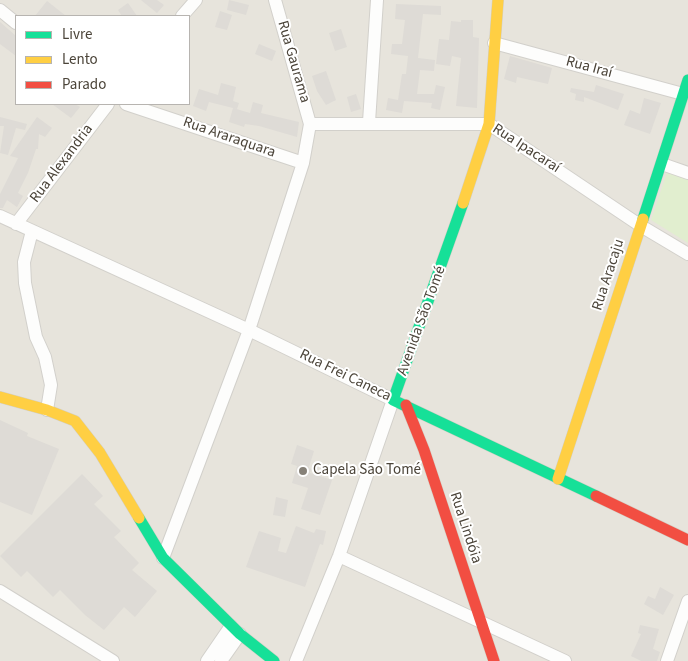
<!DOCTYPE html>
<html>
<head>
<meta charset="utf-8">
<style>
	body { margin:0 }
	#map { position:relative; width:688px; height:661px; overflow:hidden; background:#f4f2ee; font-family:"Source Sans 3",sans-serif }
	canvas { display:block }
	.legend { position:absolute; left:15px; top:15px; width:175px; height:90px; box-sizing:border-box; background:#fff; border:1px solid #b7b4b0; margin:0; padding:6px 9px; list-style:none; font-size:15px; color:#4b4439 }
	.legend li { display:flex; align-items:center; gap:10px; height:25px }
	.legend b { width:25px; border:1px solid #b7b4b0 }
</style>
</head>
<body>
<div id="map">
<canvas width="688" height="661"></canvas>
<ul class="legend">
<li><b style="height:6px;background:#16e098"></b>Livre</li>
<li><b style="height:6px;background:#ffcf43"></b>Lento</li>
<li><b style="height:6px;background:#f24e42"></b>Parado</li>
</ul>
</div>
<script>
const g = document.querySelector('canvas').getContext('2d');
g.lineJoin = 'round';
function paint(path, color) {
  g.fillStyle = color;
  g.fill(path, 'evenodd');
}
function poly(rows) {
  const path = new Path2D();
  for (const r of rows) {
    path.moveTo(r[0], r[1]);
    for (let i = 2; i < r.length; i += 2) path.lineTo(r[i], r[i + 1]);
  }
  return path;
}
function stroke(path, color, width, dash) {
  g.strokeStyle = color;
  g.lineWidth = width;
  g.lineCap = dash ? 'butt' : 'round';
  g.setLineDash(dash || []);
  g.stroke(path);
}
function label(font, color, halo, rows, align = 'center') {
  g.font = font + ' "Source Sans 3",sans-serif';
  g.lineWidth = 4;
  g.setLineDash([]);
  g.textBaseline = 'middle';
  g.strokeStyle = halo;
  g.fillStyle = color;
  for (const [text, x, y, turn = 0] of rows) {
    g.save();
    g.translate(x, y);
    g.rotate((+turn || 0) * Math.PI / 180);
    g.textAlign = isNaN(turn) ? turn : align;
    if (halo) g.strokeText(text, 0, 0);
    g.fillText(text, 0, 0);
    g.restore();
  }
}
paint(poly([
	[0,0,688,0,688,661,0,661],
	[16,16,189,16,189,104,16,104]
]), '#e7e4dc');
paint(poly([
	[667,172,688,179,688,243,651,220]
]), '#e1eecf');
paint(poly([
	[141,0,157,0,164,5,157,13],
	[229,0,249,5,246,15,227,10],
	[47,1,66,16,35,16],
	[128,3,137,16,122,16,118,10],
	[396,4,441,6,441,15,423,14,418,58,435,60,434,71,420,70,417,94,434,94,436,85,445,87,440,110,431,108,432,103,404,101,402,113,386,110,388,98,398,100,402,74,406,74,408,56,391,54,392,44,402,44,405,20,395,19],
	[220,11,232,15,227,30,215,27],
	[461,20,473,20,473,37,479,38,477,108,456,106,461,58,452,56,450,66,436,64,439,39,449,40,451,21,461,22],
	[0,22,16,36,16,56,0,44],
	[341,29,347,47,335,51,329,33],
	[259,44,276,51,272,61,255,54],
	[510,56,552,68,548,84,517,77,516,83,504,79],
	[326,71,336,100,326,105,317,91,312,76],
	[221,83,236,87,233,101,239,103,237,109,209,102,206,111,193,106,199,89,218,95],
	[596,85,624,94,618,110,584,97,584,102,575,100,576,94,570,92,571,88,594,92],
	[356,94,361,109,351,112,347,97],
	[644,98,661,103,650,134,624,125,630,110,640,114],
	[253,102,263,105,261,113,299,122,297,137,259,126,245,124,244,127,229,122,233,108,250,113],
	[52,104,75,104,80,107,71,118],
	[0,117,27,124,25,130,16,128,8,155,0,153,4,126,0,126],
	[37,117,52,128,45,137,39,134,38,149,36,149,28,173,18,193,23,196,17,207,7,200,3,208,0,208,0,194,18,158,10,156],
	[0,420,28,433,27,436,59,449,32,515,0,502],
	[297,445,314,451,309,467,311,469,310,473,332,480,320,515,301,509,308,488,292,483,297,466,291,464],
	[82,474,103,496,94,504,121,531,114,537,139,563,132,570,157,591,135,617,124,607,104,630,85,615,60,590,53,597,27,571,21,577,0,556],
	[276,497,288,500,285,517,273,515],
	[296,526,314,533,316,529,326,531,323,545,320,544,305,587,246,567,259,531,281,538,278,551,286,553],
	[660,587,674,595,663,615,644,604,648,596,655,599],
	[640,625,659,629,653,649,660,652,657,661,641,661,631,656,641,634,638,633]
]), '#dedbd6');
const street = poly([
	[0,10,16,23],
	[182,16,196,0],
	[494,43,683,94],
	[126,104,303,163],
	[369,122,377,0],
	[310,124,489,124,641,226,688,254],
	[662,164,688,173],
	[0,216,249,330,393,400,339,556,296,661],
	[16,224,108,104],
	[32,231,24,262,25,283,36,337,45,357,51,385,47,410],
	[339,556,565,661],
	[163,558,249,330,303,163,310,124,275,0],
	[0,591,113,661],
	[207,661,231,626],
	[221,661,240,634],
	[667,661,688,601]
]);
const fast = poly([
	[463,203,393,400,596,496],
	[643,219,688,80],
	[139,518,163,558,240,634,274,661]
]);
const slow = poly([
	[463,203,489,124,498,0],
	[0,397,47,410,75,421,100,453,139,518],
	[558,479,643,219]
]);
const jam = poly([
	[406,405,424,450,494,661],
	[596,496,688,540]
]);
stroke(street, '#d2d0cb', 14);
stroke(fast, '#d3cfc5', 12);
stroke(slow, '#d3cfc5', 12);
stroke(jam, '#d3cfc5', 12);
stroke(street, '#fdfdfc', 12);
stroke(fast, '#16e098', 11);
stroke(slow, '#ffcf43', 11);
stroke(jam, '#f24e42', 11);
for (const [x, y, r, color] of [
	[303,471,5,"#868178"]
]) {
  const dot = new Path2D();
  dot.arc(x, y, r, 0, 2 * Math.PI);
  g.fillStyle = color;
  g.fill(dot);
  stroke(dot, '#fff', 2);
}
label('15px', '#4b4439', '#fff', [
	["Rua Gaurama",293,62,74],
	["Rua Iraí",589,68,15],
	["Rua Araraquara",229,138,19],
	["Rua Ipacaraí",526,149,33],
	["Rua Alexandria",62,164,-53],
	["Rua Aracaju",609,275,-72],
	["Avenida São Tomé",422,321,-70],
	["Rua Frei Caneca",345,376,26],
	["Rua Lindóia",465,528,72]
]);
label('15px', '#4b4439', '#fff', [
	["Capela São Tomé",313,471]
], 'left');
</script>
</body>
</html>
